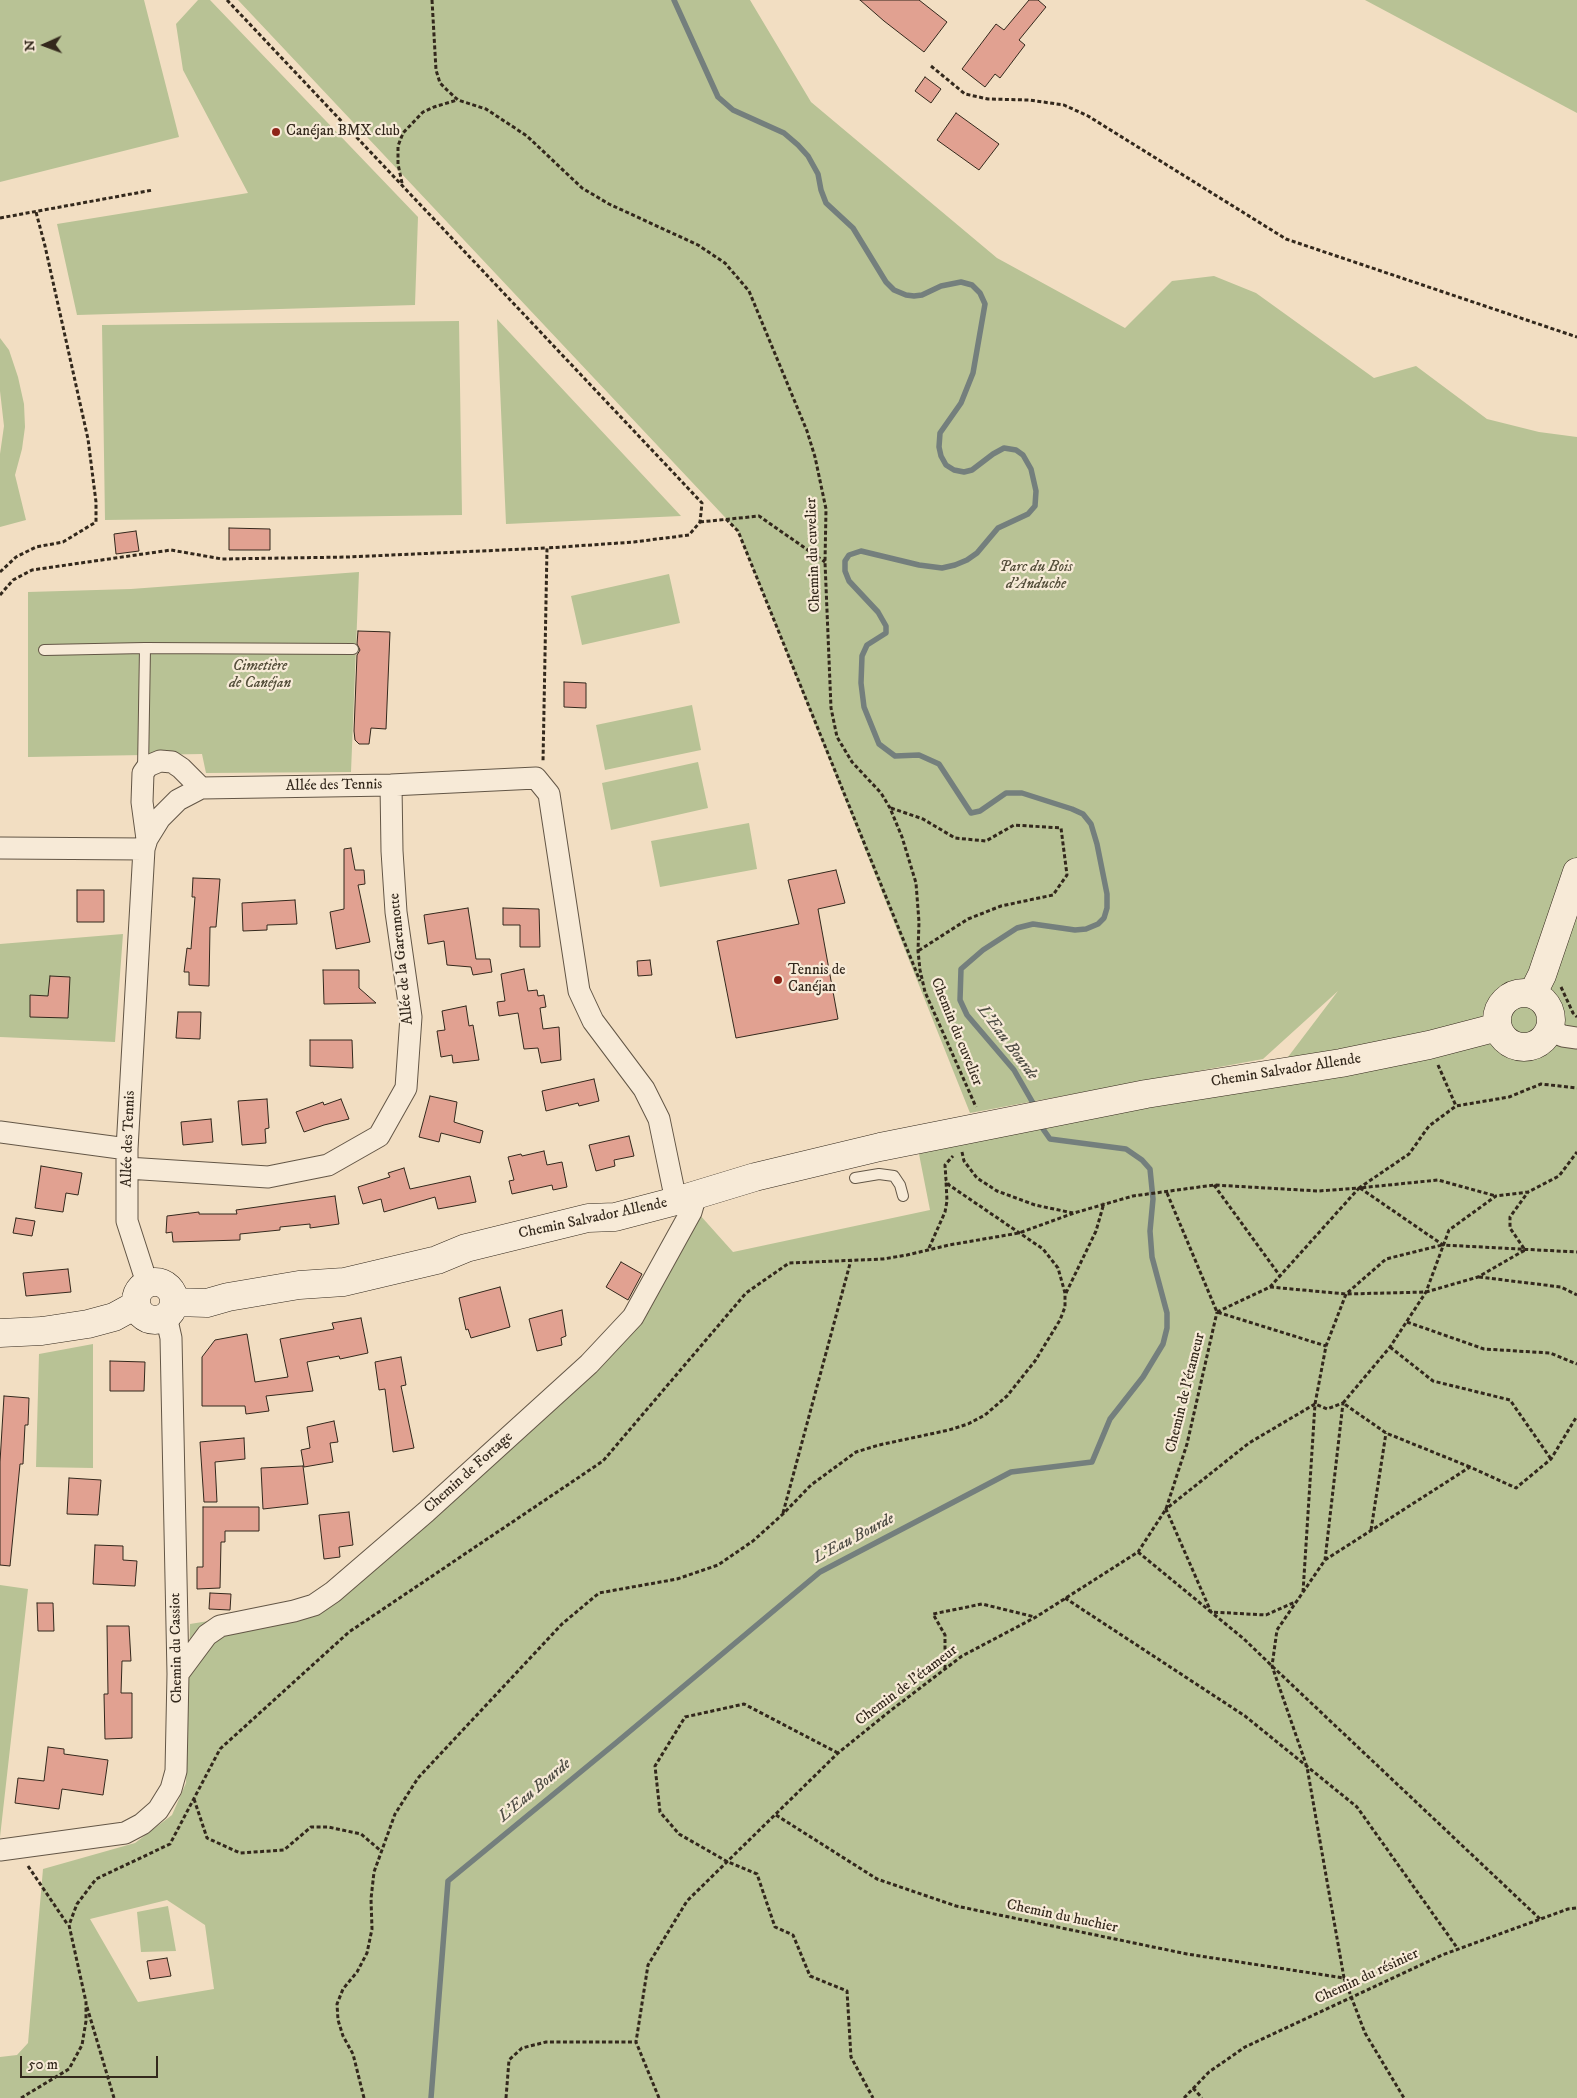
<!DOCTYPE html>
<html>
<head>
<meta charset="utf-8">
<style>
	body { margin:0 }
	#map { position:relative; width:1577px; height:2098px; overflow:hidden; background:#f2dec2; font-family:"IM FELL DW Pica",serif }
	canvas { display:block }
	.north { position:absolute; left:20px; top:20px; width:50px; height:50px; -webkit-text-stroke:4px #f7ead7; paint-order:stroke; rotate:268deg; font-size:14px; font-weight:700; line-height:20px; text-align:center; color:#33281c }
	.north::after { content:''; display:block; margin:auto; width:18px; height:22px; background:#33281c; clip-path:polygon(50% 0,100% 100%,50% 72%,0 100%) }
	.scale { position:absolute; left:20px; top:2056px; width:138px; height:22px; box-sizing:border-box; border:2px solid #33281c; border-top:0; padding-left:6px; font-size:15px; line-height:18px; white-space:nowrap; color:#33281c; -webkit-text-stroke:4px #f7ead7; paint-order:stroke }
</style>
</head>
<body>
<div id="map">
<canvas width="1577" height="2098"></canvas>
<div class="north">N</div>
<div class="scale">50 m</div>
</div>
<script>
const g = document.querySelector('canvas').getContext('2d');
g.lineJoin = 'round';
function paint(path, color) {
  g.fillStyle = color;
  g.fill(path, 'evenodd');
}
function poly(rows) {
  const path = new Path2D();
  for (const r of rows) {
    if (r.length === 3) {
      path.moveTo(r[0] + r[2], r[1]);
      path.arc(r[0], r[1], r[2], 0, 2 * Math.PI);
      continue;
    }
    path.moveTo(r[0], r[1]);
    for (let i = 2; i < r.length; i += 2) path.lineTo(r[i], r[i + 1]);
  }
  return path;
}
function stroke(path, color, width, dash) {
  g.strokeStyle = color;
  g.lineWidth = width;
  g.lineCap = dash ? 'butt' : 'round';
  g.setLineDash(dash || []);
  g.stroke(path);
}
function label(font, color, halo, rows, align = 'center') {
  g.font = font + ' "IM FELL DW Pica",serif';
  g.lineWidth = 4.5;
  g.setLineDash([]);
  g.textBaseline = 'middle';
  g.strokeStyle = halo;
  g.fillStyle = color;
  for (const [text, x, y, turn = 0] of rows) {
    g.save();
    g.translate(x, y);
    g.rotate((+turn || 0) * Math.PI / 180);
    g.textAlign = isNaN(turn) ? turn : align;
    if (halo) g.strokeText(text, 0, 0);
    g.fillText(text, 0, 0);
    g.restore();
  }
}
paint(poly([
	[0,0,144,0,179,137,0,182],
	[198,0,210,0,418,217,415,305,77,315,57,224,248,193,183,70,176,24],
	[238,0,750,0,811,102,997,258,1125,328,1172,281,1214,276,1256,293,1374,378,1416,366,1487,419,1539,432,1577,437,1577,2098,0,2098,0,2057,17,2055,28,2043,43,1869,135,1843,172,1815,186,1783,190,1624,314,1604,589,1364,699,1214,733,1252,930,1210,918,1149,1266,1086,1338,991,1263,1059,970,1113,738,531],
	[167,1900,205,1925,214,1989,138,2002,90,1919],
	[1365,0,1577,0,1577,113],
	[497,319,681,516,506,524],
	[459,321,462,515,105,520,102,325],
	[0,338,9,350,18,377,24,404,25,427,22,449,15,475,26,520,0,527,0,454,4,426,0,391],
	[359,572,351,772,206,773,202,754,28,757,28,592,131,589],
	[669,574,680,623,582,645,571,596],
	[692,705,701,750,605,770,596,725],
	[698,762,708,808,611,830,602,783],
	[749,823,757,869,660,887,651,841],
	[123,934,115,1042,0,1037,0,944],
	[93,1344,93,1468,36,1467,39,1354],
	[0,1585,28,1589,0,1837],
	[168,1906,176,1951,141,1952,137,1912]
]), '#b8c295');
stroke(poly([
	[674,0,718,97,733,110,784,133,798,145,808,156,818,174,821,190,826,203,853,228,886,282,894,290,906,295,914,296,922,295,941,286,961,282,972,285,980,293,985,304,973,373,961,403,940,433,939,447,941,456,946,465,954,470,964,472,972,470,993,454,1004,448,1016,450,1023,455,1031,469,1036,491,1035,506,1028,514,998,528,977,553,967,560,955,565,942,568,919,565,861,551,849,555,845,561,845,571,849,581,878,612,886,626,886,633,867,645,862,656,861,683,864,707,879,744,895,756,919,755,939,764,971,813,980,811,1006,793,1022,793,1072,809,1083,814,1091,824,1097,844,1107,894,1107,908,1104,918,1098,924,1086,929,1075,930,1033,924,1017,928,983,950,961,969,960,1000,967,1015,1014,1070,1033,1103],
	[431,2098,448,1881,617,1742,820,1572,1011,1472,1092,1462,1110,1419,1143,1377,1163,1344,1167,1328,1167,1313,1152,1257,1150,1231,1153,1199,1150,1169,1142,1160,1126,1149,1050,1139,1043,1129]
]), '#747f7d', 5.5);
const building = poly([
	[860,0,919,0,947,22,924,52,884,21,860,0],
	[1029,0,1038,0,1046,7,1019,40,1025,45,1000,78,995,74,985,87,962,69,996,24,1004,30,1029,0],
	[925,77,941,89,931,103,915,91,925,77],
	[956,113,999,144,979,170,937,140,956,113],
	[229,528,270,529,270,550,229,550,229,528],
	[136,531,139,551,116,554,114,534,136,531],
	[358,631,390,632,386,729,371,728,369,744,359,744,355,740,354,731,357,655,360,650,357,644,358,631],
	[564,682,586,683,586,708,564,707,564,682],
	[351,848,355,870,364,870,365,884,358,885,370,942,336,949,330,912,344,909,344,849,351,848],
	[836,870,845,903,818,909,838,1019,736,1038,717,941,799,924,788,880,836,870],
	[193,878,220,879,216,927,210,927,209,986,189,985,189,972,184,972,187,948,191,949,195,897,192,897,193,878],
	[77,890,104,890,104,922,77,922,77,890],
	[295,900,297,924,267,925,267,930,243,931,242,903,295,900],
	[468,908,476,959,490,959,492,972,473,975,471,967,447,965,444,941,428,944,424,915,468,908],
	[503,908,539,909,540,947,520,947,520,925,503,925,503,908],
	[650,960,652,975,638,976,637,961,650,960],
	[524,969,528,991,537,990,538,996,544,995,546,1007,540,1008,543,1029,559,1027,561,1060,541,1063,538,1048,524,1049,518,1013,499,1016,497,1002,505,1001,501,974,524,969],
	[323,970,359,970,359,988,376,1003,324,1004,323,970],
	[50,976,70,977,68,1018,30,1017,30,995,48,996,50,976],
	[466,1006,469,1026,473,1025,479,1060,453,1063,452,1055,441,1057,437,1031,445,1030,442,1011,466,1006],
	[178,1012,201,1012,200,1039,176,1038,178,1012],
	[310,1040,352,1040,353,1068,310,1066,310,1040],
	[594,1079,599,1101,579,1106,578,1103,546,1111,542,1091,594,1079],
	[430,1096,457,1102,454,1122,483,1131,480,1143,441,1133,439,1142,419,1137,430,1096],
	[267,1099,269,1128,265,1129,266,1143,242,1145,238,1101,267,1099],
	[341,1099,349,1119,324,1125,304,1132,296,1112,323,1102,324,1105,341,1099],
	[211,1119,213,1142,183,1145,181,1122,211,1119],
	[629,1136,634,1156,614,1160,615,1166,596,1171,589,1145,629,1136],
	[544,1151,547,1165,562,1162,567,1187,553,1190,552,1185,512,1194,509,1181,514,1180,508,1157,521,1154,522,1156,544,1151],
	[41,1166,82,1173,78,1195,66,1193,63,1212,35,1208,41,1166],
	[404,1168,410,1189,470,1176,476,1202,438,1209,435,1197,384,1212,381,1199,363,1204,358,1187,390,1177,388,1173,404,1168],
	[335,1196,339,1224,310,1228,310,1224,280,1227,280,1230,240,1234,240,1240,173,1242,172,1232,166,1233,167,1216,199,1212,199,1214,237,1214,236,1210,335,1196],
	[16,1218,35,1221,32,1236,13,1233,16,1218],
	[621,1262,642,1274,628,1300,606,1287,621,1262],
	[68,1269,71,1292,26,1296,23,1273,68,1269],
	[500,1287,510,1327,471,1338,468,1329,466,1330,459,1298,500,1287],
	[562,1310,566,1336,561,1338,562,1345,537,1351,529,1319,562,1310],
	[361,1318,368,1353,340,1359,339,1356,307,1362,313,1391,266,1396,269,1411,246,1414,245,1406,202,1406,202,1357,215,1340,247,1334,255,1382,288,1377,280,1339,334,1329,332,1323,361,1318],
	[401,1357,406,1385,401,1386,414,1448,393,1452,385,1389,379,1390,375,1362,401,1357],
	[110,1361,145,1362,144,1391,110,1391,110,1361],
	[4,1396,29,1398,28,1425,25,1425,23,1464,20,1464,10,1566,0,1565,0,1462,4,1396],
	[334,1421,338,1442,330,1443,333,1462,304,1467,301,1450,310,1448,307,1427,334,1421],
	[244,1438,245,1459,215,1462,217,1502,204,1502,200,1442,244,1438],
	[303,1466,308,1504,263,1509,261,1468,303,1466],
	[69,1478,101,1480,98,1515,67,1514,69,1478],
	[203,1507,259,1507,259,1531,225,1531,225,1542,221,1542,220,1588,197,1589,197,1567,203,1567,203,1507],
	[349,1512,353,1545,339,1547,340,1557,324,1559,319,1515,349,1512],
	[95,1545,123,1546,123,1560,137,1561,135,1586,93,1584,95,1545],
	[210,1593,231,1594,230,1610,209,1609,210,1593],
	[37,1603,53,1603,54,1631,38,1631,37,1603],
	[107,1626,129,1626,131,1661,122,1661,121,1693,132,1693,132,1738,105,1739,104,1694,108,1694,107,1626],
	[48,1747,64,1749,64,1754,108,1760,103,1795,62,1789,59,1809,15,1803,18,1778,44,1781,48,1747],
	[167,1958,171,1976,150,1979,147,1961,167,1958]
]);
paint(building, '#e1a191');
stroke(building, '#33281c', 1);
const lane = poly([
	[44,650,145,648],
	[143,770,145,648,353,649],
	[855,1178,879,1174,894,1176,900,1185,903,1196]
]);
const street = poly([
	[147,839,142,802,143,773,148,766,160,761,172,762,181,768,201,788],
	[0,848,144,849],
	[1550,1030,1563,1036,1577,1038],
	[0,1132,127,1149],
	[127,1168,268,1177,328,1165,379,1136,406,1088,411,1017,396,912,392,851,391,785],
	[147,1283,127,1221,127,1149,144,849,147,839,160,818,178,800,201,788,391,785,536,778,549,794,579,991,593,1021,644,1089,659,1119,676,1201],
	[178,1674,207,1635,220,1626,294,1611,314,1605,333,1592,426,1512,589,1364,633,1317,691,1212,696,1195],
	[0,1850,125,1833,142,1824,158,1810,171,1789,176,1771,178,1674,171,1338,166,1316]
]);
const secondary = poly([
	[1524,1020,27],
	[1533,993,1542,975,1577,872],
	[155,1301,19],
	[174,1302,207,1303,228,1297,299,1285,344,1282,437,1260,466,1248,588,1218,615,1217,676,1201,755,1177,880,1147,1146,1094,1341,1063,1429,1045,1498,1027],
	[0,1333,42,1331,88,1324,114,1317,136,1305]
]);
stroke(lane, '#635646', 12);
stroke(street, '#635646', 23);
stroke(secondary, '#33281c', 29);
stroke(poly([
	[227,0,702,503,700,522,689,535,634,542,547,548,543,762],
	[432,0,436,70,440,83,447,90,458,100,486,109,527,136,582,188,609,204,698,245,725,263,749,291,807,431,815,457,826,509,825,562,831,708,837,737,852,762,881,793,890,808,902,837,916,883,919,922,918,951,920,970,925,992,976,1107],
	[931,66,965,94,988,99,1029,100,1064,105,1088,116,1286,239,1577,337],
	[402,183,398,164,398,146,403,133,423,112,434,107,457,100],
	[0,218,153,190],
	[726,519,738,531,920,981],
	[700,522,759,516,825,562],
	[0,572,16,557,36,547,63,542,96,522,96,502,88,439,45,246,36,212],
	[0,595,13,580,32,570,171,550,222,559,348,557,547,548],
	[891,808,923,819,955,838,986,841,1014,825,1061,828,1067,875,1053,895,1001,906,968,919,918,951],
	[1561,987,1573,1013,1577,1017],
	[1438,1065,1456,1106],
	[962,1152,964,1161,977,1178,997,1191,1035,1205,1073,1213],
	[1214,1185,1280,1276],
	[1360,1188,1443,1245,1577,1252],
	[1167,1193,1217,1312,1326,1346],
	[929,1248,945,1212,947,1201,946,1181],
	[1479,1277,1561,1287,1577,1295],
	[1270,1287,1346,1294,1426,1292,1478,1277,1525,1250,1510,1228,1510,1217,1528,1192],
	[1066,1293,1096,1231,1104,1203],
	[1217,1312,1270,1287,1359,1188,1438,1180,1496,1196],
	[1407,1322,1484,1349,1550,1353,1577,1364],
	[1390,1347,1433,1381,1510,1400,1551,1459],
	[1470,1467,1386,1433,1343,1403,1390,1347,1426,1292,1449,1230,1496,1196,1528,1192,1559,1176,1577,1152],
	[783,1513,851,1260],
	[1371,1530,1386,1433],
	[1138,1552,1211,1612,1266,1615,1295,1602],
	[1325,1560,1470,1467,1516,1488,1551,1459,1577,1416],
	[1303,1592,1315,1404,1326,1346,1346,1294,1386,1259,1442,1245],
	[1065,1598,1245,1716,1357,1807,1458,1949],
	[945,1669,945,1635,933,1614,982,1604,1035,1617],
	[838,1753,744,1704,685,1717,655,1766,660,1812,679,1834,728,1862,757,1874,775,1927,793,1935,810,1976,847,1991,851,2057,873,2098],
	[194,1799,207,1838,240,1853,284,1850,311,1827,328,1827,361,1834,381,1851],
	[776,1815,877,1879,956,1906,1187,1954,1344,1978,1365,2033,1404,2098],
	[28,1866,68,1925],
	[1344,1978,1307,1767,1272,1666,1277,1630,1325,1560,1343,1403,1327,1409,1315,1404,1249,1443,1166,1509,1211,1612,1244,1639,1272,1666,1540,1919],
	[87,2007,114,2098],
	[1193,2088,1202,2098],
	[21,2098,69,2069,82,2045,86,2021,86,2002,69,1925,77,1904,96,1879,170,1844,220,1749,349,1632,603,1461,746,1293,789,1263,883,1259,907,1255,949,1245,1019,1233,1074,1213,1133,1196,1214,1185,1318,1191,1359,1188,1409,1154,1429,1126,1456,1106,1509,1097,1541,1084,1577,1088],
	[364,2098,353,2054,343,2036,338,2020,337,2004,343,1989,357,1972,367,1953,372,1929,371,1899,374,1872,395,1814,418,1778,562,1624,599,1593,677,1579,718,1565,753,1541,783,1514,811,1485,856,1452,879,1445,949,1430,968,1424,985,1415,1007,1396,1035,1361,1060,1320,1065,1307,1065,1293,1058,1268,1043,1249,949,1185,946,1180,945,1165,953,1156],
	[506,2098,509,2060,522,2048,546,2042,636,2042],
	[659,2098,636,2042,648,1965,687,1901,838,1753,890,1711,962,1656,1036,1617,1138,1552,1166,1509,1187,1444,1217,1312],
	[1184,2098,1209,2072,1245,2047,1442,1955,1568,1909,1577,1908]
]), '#33281c', 3, [4, 2.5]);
stroke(lane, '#f7ead7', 10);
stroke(street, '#f7ead7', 21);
stroke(secondary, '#f7ead7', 28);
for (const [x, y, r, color] of [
	[276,132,5,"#8f2418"],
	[778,980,5,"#8f2418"]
]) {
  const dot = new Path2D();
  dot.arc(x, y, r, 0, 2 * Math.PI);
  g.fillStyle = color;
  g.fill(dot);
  stroke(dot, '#f7ead7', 2);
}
label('15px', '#33281c', '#f7ead7', [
	["Canéjan BMX club",286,132],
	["Tennis de",788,971],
	["Canéjan",788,988]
], 'left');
label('15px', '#33281c', '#f7ead7', [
	["Chemin du cuvelier",814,555,-92],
	["Allée des Tennis",334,786,-1],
	["Allée de la Garennotte",402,959,-96],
	["Chemin du cuvelier",956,1032,68],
	["Chemin Salvador Allende",1286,1071,-9],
	["Allée des Tennis",129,1139,-88],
	["Chemin Salvador Allende",593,1219,-12],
	["Chemin de l'étameur",1186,1393,-76],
	["Chemin de Fortage",469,1473,-42],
	["Chemin du Cassiot",177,1648,-91],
	["Chemin de l'étameur",907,1686,-37],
	["Chemin du huchier",1062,1917,12],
	["Chemin du résinier",1367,1977,-25]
]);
label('italic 15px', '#544e3a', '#f7ead7', [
	["Parc du Bois",1036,568],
	["d'Anduche",1036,585],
	["Cimetière",260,667],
	["de Canéjan",260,684]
]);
label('italic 16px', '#4e4c44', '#f7ead7', [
	["L'Eau Bourde",1007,1043,53],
	["L'Eau Bourde",854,1539,-28],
	["L'Eau Bourde",535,1791,-40]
]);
</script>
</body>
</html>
